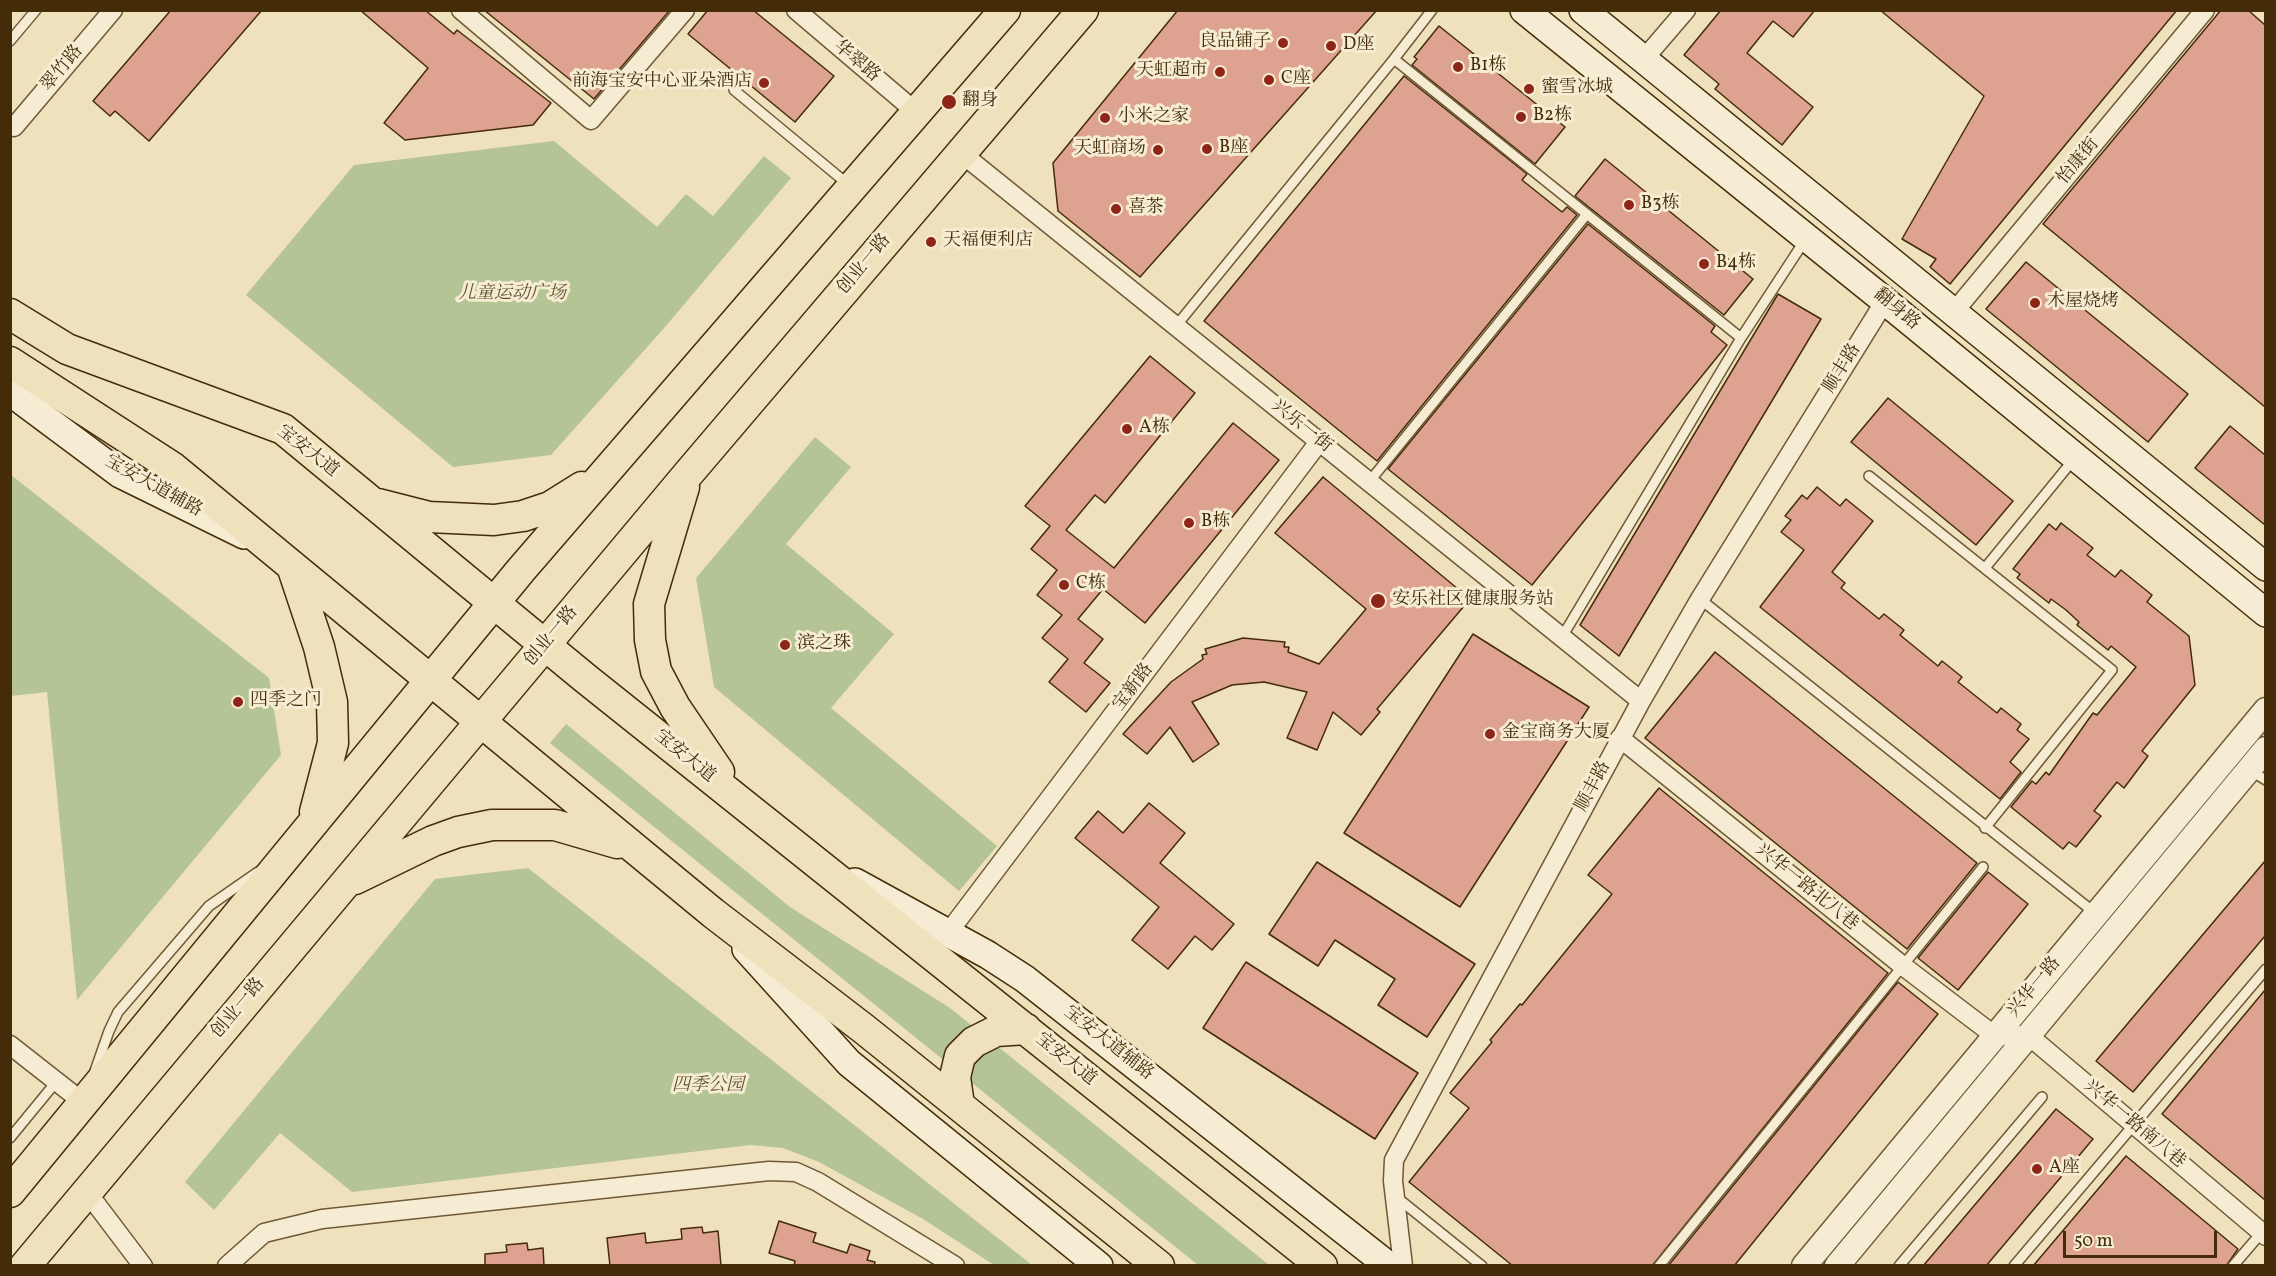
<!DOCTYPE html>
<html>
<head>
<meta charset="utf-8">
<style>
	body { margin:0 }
	#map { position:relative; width:2276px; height:1276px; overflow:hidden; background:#efe1bb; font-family:Vollkorn,serif }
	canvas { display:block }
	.frame { position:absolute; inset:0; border:12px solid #442c09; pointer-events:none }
	.scale { position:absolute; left:2063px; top:1231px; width:154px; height:27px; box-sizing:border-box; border:3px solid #442c09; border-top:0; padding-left:8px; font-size:18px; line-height:21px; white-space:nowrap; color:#442c09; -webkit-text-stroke:4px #f5ecd3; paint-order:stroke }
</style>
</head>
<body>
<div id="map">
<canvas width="2276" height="1276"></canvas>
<div class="frame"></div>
<div class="scale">50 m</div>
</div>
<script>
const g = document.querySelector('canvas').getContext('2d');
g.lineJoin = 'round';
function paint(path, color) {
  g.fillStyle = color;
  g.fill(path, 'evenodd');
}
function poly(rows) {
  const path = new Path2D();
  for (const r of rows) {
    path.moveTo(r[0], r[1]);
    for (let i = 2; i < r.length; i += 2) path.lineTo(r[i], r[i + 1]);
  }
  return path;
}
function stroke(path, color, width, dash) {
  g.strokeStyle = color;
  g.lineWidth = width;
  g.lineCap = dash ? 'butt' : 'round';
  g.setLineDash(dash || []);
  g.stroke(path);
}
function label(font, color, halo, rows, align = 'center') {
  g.font = font + ' Vollkorn,"Noto Serif SC",serif';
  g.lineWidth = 6;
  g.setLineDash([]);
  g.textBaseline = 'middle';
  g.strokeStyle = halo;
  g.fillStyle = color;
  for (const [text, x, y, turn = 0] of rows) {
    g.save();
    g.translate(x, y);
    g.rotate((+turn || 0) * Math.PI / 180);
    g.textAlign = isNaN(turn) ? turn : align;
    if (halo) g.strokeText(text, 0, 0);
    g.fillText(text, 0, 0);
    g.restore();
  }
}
paint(poly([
	[554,141,657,227,686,194,713,216,764,156,791,178,665,327,551,455,453,467,246,295,354,165],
	[815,437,851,467,786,544,894,634,831,708,997,846,959,891,714,687,696,578],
	[11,475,269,678,281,755,77,1000,47,692,11,696],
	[566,724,790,907,950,1008,1269,1265,1198,1265,550,743],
	[528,868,1032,1265,994,1265,923,1219,819,1162,783,1148,751,1145,352,1192,280,1133,214,1210,185,1182,435,879]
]), '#b4c494');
const building = poly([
	[171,10,262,10,149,141,115,111,110,116,93,101,171,10],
	[360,10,425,10,454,34,457,30,551,103,533,125,405,140,384,123,428,68,360,10],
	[484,10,670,10,594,99,484,10],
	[708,10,753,10,834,76,795,122,688,34,708,10],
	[1178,10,1377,10,1140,277,1058,211,1053,163,1178,10],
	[1721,10,1815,10,1793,37,1773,21,1747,53,1813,107,1782,145,1715,89,1719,84,1684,55,1721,10],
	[1880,10,2177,10,1950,284,1930,267,1936,259,1902,239,1984,96,1880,10],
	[2221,10,2248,10,2265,25,2265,407,2043,224,2221,10],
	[1439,26,1565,127,1535,164,1412,65,1417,59,1414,57,1439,26],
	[1404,76,1527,174,1522,180,1562,212,1567,207,1577,215,1377,461,1204,321,1404,76],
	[1605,159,1753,279,1724,315,1575,196,1605,159],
	[1588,224,1715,326,1711,332,1727,345,1532,585,1388,469,1588,224],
	[2026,262,2188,394,2148,442,1986,309,2026,262],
	[1778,294,1821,319,1619,656,1580,625,1778,294],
	[1150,356,1195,393,1105,503,1095,495,1066,530,1114,568,1233,423,1279,460,1145,623,1103,589,1078,619,1103,639,1084,663,1110,683,1086,712,1049,682,1068,659,1042,638,1062,615,1037,595,1057,570,1031,549,1050,526,1025,506,1150,356],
	[1888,398,2013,501,1976,545,1851,442,1888,398],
	[2230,426,2265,455,2265,525,2195,468,2230,426],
	[1323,477,1470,599,1377,709,1380,712,1361,735,1333,712,1317,750,1287,738,1307,692,1264,682,1232,685,1192,702,1219,744,1193,762,1170,727,1147,754,1123,734,1171,682,1203,659,1202,655,1207,654,1205,649,1243,638,1285,642,1284,647,1289,647,1288,652,1319,664,1366,609,1275,533,1323,477],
	[1817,487,1840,506,1846,499,1873,521,1832,572,1845,583,1841,588,1879,619,1884,614,1904,630,1900,635,1938,666,1942,661,1962,677,1958,682,1997,713,2001,708,2021,724,2017,730,2029,739,2010,762,2021,772,2000,799,1760,607,1804,550,1781,532,1791,520,1785,516,1802,495,1807,499,1817,487],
	[2061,523,2093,548,2087,555,2115,577,2121,570,2152,595,2147,602,2189,636,2195,685,2142,751,2148,756,2124,788,2117,782,2094,811,2101,816,2076,847,2069,842,2063,849,2011,807,2032,781,2036,784,2046,772,2049,775,2093,713,2097,715,2136,667,2111,646,2108,650,2077,625,2079,622,2066,610,2051,599,2049,603,2017,578,2020,574,2013,569,2049,524,2056,530,2061,523],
	[1473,634,1589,707,1460,907,1344,833,1473,634],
	[1715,652,1977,863,1907,949,1645,738,1715,652],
	[1659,788,1888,973,1652,1266,1513,1266,1409,1182,1469,1108,1450,1093,1492,1042,1490,1040,1520,1004,1522,1005,1612,894,1588,875,1659,788],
	[1149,803,1185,833,1160,863,1234,924,1212,950,1195,936,1168,969,1132,940,1159,907,1075,838,1098,811,1123,833,1149,803],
	[2265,861,2265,936,2133,1092,2096,1061,2265,861],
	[1317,862,1475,964,1427,1037,1378,1005,1395,979,1335,940,1318,966,1269,934,1317,862],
	[1988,872,2028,904,1958,990,1918,958,1988,872],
	[1246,962,1418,1073,1375,1139,1203,1028,1246,962],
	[1898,982,1938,1014,1734,1266,1668,1266,1898,982],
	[2265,990,2265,1200,2162,1114,2265,990],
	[2056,1109,2093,1139,1986,1266,1923,1266,2056,1109],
	[2126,1156,2238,1249,2226,1266,2033,1266,2126,1156],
	[779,1221,816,1233,813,1242,847,1253,850,1244,870,1251,867,1260,875,1262,874,1266,794,1266,795,1261,769,1253,779,1221],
	[702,1227,703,1233,718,1231,721,1266,610,1266,607,1238,645,1233,646,1243,682,1239,681,1229,702,1227],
	[527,1243,528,1250,543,1248,544,1266,485,1266,485,1254,507,1252,506,1245,527,1243]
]);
paint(building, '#dda290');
stroke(building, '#442c09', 1.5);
const service = poly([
	[1432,10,1394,59,1741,338,1562,637],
	[10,41,36,10],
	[734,90,850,186],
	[1176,326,1394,59],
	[1741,338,1805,240],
	[1869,476,2112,670,1985,828],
	[1369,482,1587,214],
	[1985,568,2074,459],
	[1700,599,2095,913],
	[2251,771,2266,780],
	[95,1071,109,1031,118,1012,209,906,258,872],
	[10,1138,56,1082],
	[1395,1196,1482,1266],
	[1659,1266,1983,867],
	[1899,1266,2042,1097],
	[2014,1266,2266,969],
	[2233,1266,2262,1232]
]);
const minor = poly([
	[461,10,591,120,685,10],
	[796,10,916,112],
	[1644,59,1686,10],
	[14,127,113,10],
	[961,153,1641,701],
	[1953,313,2205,10],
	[1620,738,1903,966,1995,1036,2028,1035,2266,1236],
	[948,933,1319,442],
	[10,1045,84,1103],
	[87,1192,143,1266],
	[227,1266,264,1233,322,1219,769,1171,796,1172,818,1182,955,1266],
	[1403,1266,1393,1181,1394,1160,1641,701,1700,599,1885,301]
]);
const tertiary = poly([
	[1804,1266,2266,710],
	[1837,1266,2266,749]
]);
const secondary = poly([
	[1524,10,1885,301,2266,613],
	[1583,10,2266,567],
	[10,392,120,474,244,535],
	[855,882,988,955,1025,979,1389,1266],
	[746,949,849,1063,1099,1266]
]);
const primary = poly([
	[10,314,67,349,283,429,585,678,1322,1266],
	[10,362,172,467,713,913,864,1029,1159,1266],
	[684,487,649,604,650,640,656,671,675,707,719,772],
	[378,504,429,517,494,520,523,516,550,507,582,487],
	[292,566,319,647,332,702,333,743,315,812],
	[355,879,433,841,458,832,492,825,555,825,617,843],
	[959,1105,955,1077,960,1056,974,1042,996,1031,1026,1029],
	[10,1192,521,570,1005,10],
	[25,1266,688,474,1083,10]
]);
stroke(service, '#6f5936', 12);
stroke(minor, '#6f5936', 21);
stroke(tertiary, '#6f5936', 27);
stroke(secondary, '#442c09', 30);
stroke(primary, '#442c09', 33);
stroke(service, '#f5ecd3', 9);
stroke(minor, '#f5ecd3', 18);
stroke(tertiary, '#f5ecd3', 24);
stroke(secondary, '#f5ecd3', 27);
stroke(primary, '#efe1bb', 30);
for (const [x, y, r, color] of [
	[1283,43,6,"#8f2418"],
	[1331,46,6,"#8f2418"],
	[1458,67,6,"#8f2418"],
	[1220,72,6,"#8f2418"],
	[1269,80,6,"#8f2418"],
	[764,83,6,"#8f2418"],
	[1529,89,6,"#8f2418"],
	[949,102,8,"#8f2418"],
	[1521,117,6,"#8f2418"],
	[1105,118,6,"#8f2418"],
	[1207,149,6,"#8f2418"],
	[1158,150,6,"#8f2418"],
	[1629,205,6,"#8f2418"],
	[1116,209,6,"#8f2418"],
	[931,242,6,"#8f2418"],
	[1704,264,6,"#8f2418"],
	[2035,303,6,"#8f2418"],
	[1127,429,6,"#8f2418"],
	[1189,523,6,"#8f2418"],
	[1064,585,6,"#8f2418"],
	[1378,601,8,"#8f2418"],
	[785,645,6,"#8f2418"],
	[238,702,6,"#8f2418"],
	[1490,734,6,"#8f2418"],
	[2037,1169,6,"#8f2418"]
]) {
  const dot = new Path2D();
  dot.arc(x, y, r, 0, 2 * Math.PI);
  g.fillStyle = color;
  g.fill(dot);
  stroke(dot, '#f5ecd3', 2);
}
label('18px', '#442c09', '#f5ecd3', [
	["良品铺子",1271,43,"right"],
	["D座",1343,46],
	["B1栋",1470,67],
	["天虹超市",1208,72,"right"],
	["C座",1281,80],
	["前海宝安中心亚朵酒店",752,83,"right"],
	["蜜雪冰城",1541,89],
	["翻身",962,102],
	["B2栋",1533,117],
	["小米之家",1117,118],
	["B座",1219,149],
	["天虹商场",1146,150,"right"],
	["B3栋",1641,205],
	["喜茶",1128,209],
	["天福便利店",943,242],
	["B4栋",1716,264],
	["木屋烧烤",2047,303],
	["A栋",1139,429],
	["B栋",1201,523],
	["C栋",1076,585],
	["安乐社区健康服务站",1392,601],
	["滨之珠",797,645],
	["四季之门",250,702],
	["金宝商务大厦",1502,734],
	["A座",2049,1169]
], 'left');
label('18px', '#442c09', '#f5ecd3', [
	["华翠路",856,62,40],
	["翠竹路",63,69,-50],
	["怡康街",2079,162,-50],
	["创业一路",865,265,-50],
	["翻身路",1896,310,40],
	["顺丰路",1843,369,-58],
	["兴乐一街",1301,427,39],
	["宝安大道",307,452,38],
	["宝安大道辅路",153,487,29],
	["创业一路",552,637,-50],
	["宝新路",1134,688,-53],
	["宝安大道",684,757,39],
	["顺丰路",1594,787,-62],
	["兴华一路北八巷",1806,888,39],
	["兴华一路",2035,988,-50],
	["创业一路",239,1009,-50],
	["宝安大道辅路",1108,1044,38],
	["宝安大道",1065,1060,39],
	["兴华一路南八巷",2134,1125,40]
]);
label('italic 18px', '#60522c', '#f5ecd3', [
	["儿童运动广场",512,295],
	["四季公园",708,1087]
]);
</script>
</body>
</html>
